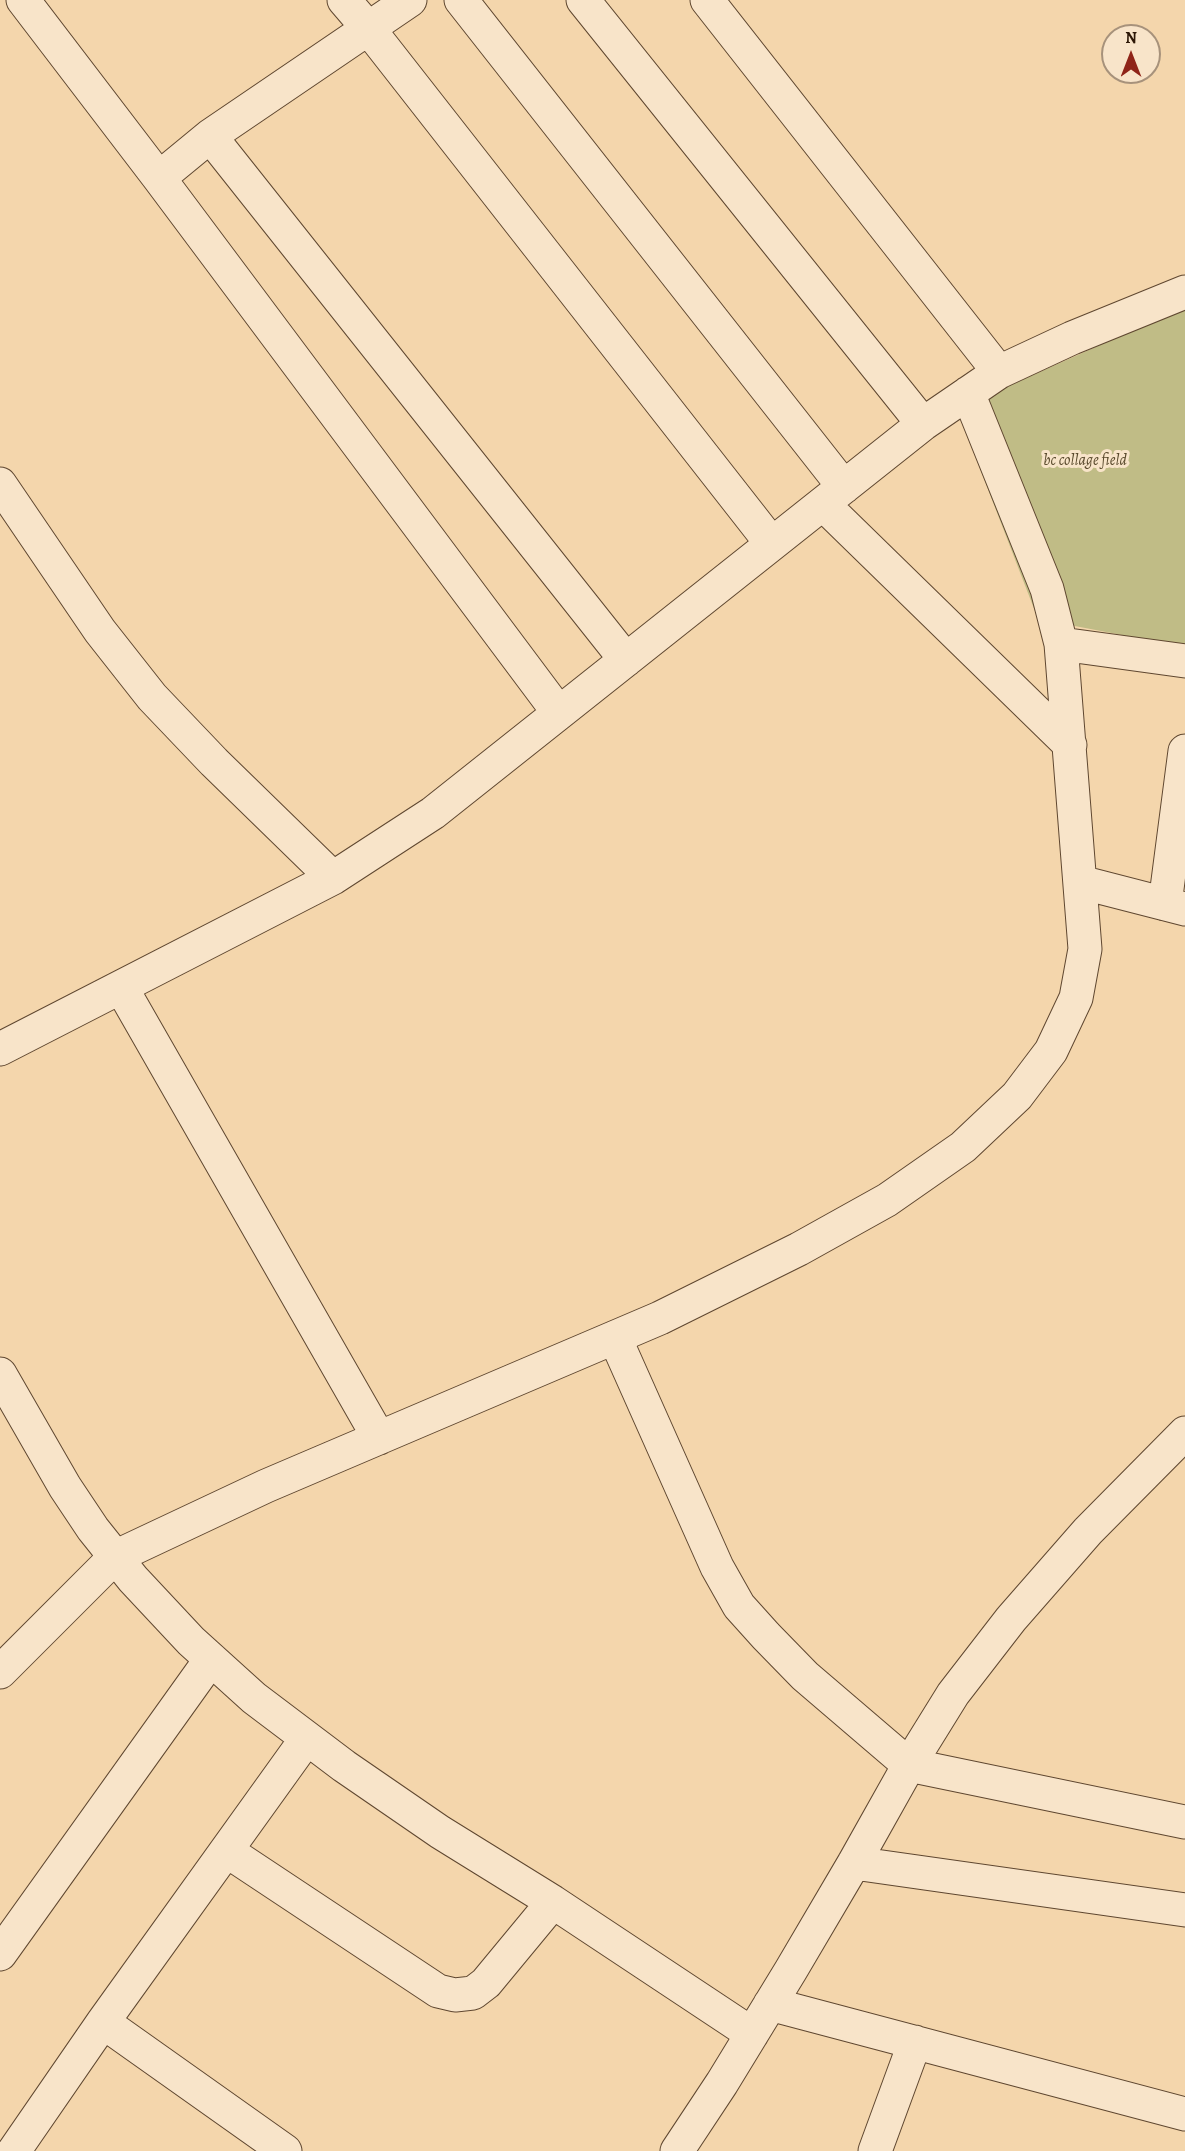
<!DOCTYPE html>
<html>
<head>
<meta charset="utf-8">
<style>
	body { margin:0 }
	#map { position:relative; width:1185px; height:2151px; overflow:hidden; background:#f4d6ac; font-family:Alegreya,serif }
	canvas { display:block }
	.north { position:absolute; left:1101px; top:24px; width:60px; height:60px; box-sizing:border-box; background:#f8e4c9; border:2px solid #a7927b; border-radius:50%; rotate:0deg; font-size:16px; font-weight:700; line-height:24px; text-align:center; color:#2d1706 }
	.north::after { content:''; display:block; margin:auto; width:21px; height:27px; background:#8f2418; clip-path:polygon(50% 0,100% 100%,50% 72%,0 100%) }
</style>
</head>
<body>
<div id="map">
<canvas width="1185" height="2151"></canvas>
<div class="north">N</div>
</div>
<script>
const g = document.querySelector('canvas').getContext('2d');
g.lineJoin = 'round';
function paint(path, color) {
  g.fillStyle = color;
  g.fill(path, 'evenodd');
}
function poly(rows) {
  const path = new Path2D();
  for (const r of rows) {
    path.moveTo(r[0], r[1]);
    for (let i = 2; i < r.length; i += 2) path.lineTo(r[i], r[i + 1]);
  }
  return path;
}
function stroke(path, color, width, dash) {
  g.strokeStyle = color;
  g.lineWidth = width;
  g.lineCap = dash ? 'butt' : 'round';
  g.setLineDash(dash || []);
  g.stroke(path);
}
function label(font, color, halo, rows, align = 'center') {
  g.font = font + ' Alegreya,serif';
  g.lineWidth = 6;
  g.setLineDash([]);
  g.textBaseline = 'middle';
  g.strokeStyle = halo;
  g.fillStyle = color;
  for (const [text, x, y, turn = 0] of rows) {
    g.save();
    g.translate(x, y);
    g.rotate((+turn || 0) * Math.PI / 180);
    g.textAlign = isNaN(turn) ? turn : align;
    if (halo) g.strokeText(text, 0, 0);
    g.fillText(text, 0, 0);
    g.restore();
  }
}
paint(poly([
	[1185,307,1185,647,1038,619,957,409]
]), '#c0bc86');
const street = poly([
	[23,0,159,178,559,713],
	[344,0,368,28,772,544],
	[461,0,844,487],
	[583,0,923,424],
	[707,0,999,372],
	[210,136,626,660],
	[159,178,210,136,410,0],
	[0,484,100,631,152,697,214,762,333,878],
	[823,504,1070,745],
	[1061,644,1185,661],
	[1080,882,1185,909],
	[1165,904,1185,751],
	[121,987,379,1438],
	[0,1049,333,878,433,813,923,424,999,372,1072,338,1185,292],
	[615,1338,717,1567,739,1606,766,1636,805,1676,909,1765,1185,1822],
	[0,1374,65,1487,93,1529,133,1579,191,1641,254,1698,344,1766,440,1832,553,1902,752,2034],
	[0,1672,115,1557,266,1486,660,1318,799,1249,887,1200,963,1147,1017,1096,1051,1051,1076,998,1085,949,1061,644,1047,589,968,393],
	[227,1851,438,1991,455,1995,473,1993,486,1983,553,1902],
	[854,1863,1185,1910],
	[0,1954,211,1659],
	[770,2004,1185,2114],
	[103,2022,285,2151],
	[14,2151,103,2022,307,1738],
	[677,2151,722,2083,791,1970,854,1863,909,1765,953,1694,1011,1619,1088,1531,1185,1433],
	[875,2151,915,2042]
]);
stroke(street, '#5f4730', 35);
stroke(street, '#f8e4c9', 33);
label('italic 16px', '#59492c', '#f8e4c9', [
	["bc collage field",1085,461]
]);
</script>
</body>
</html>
